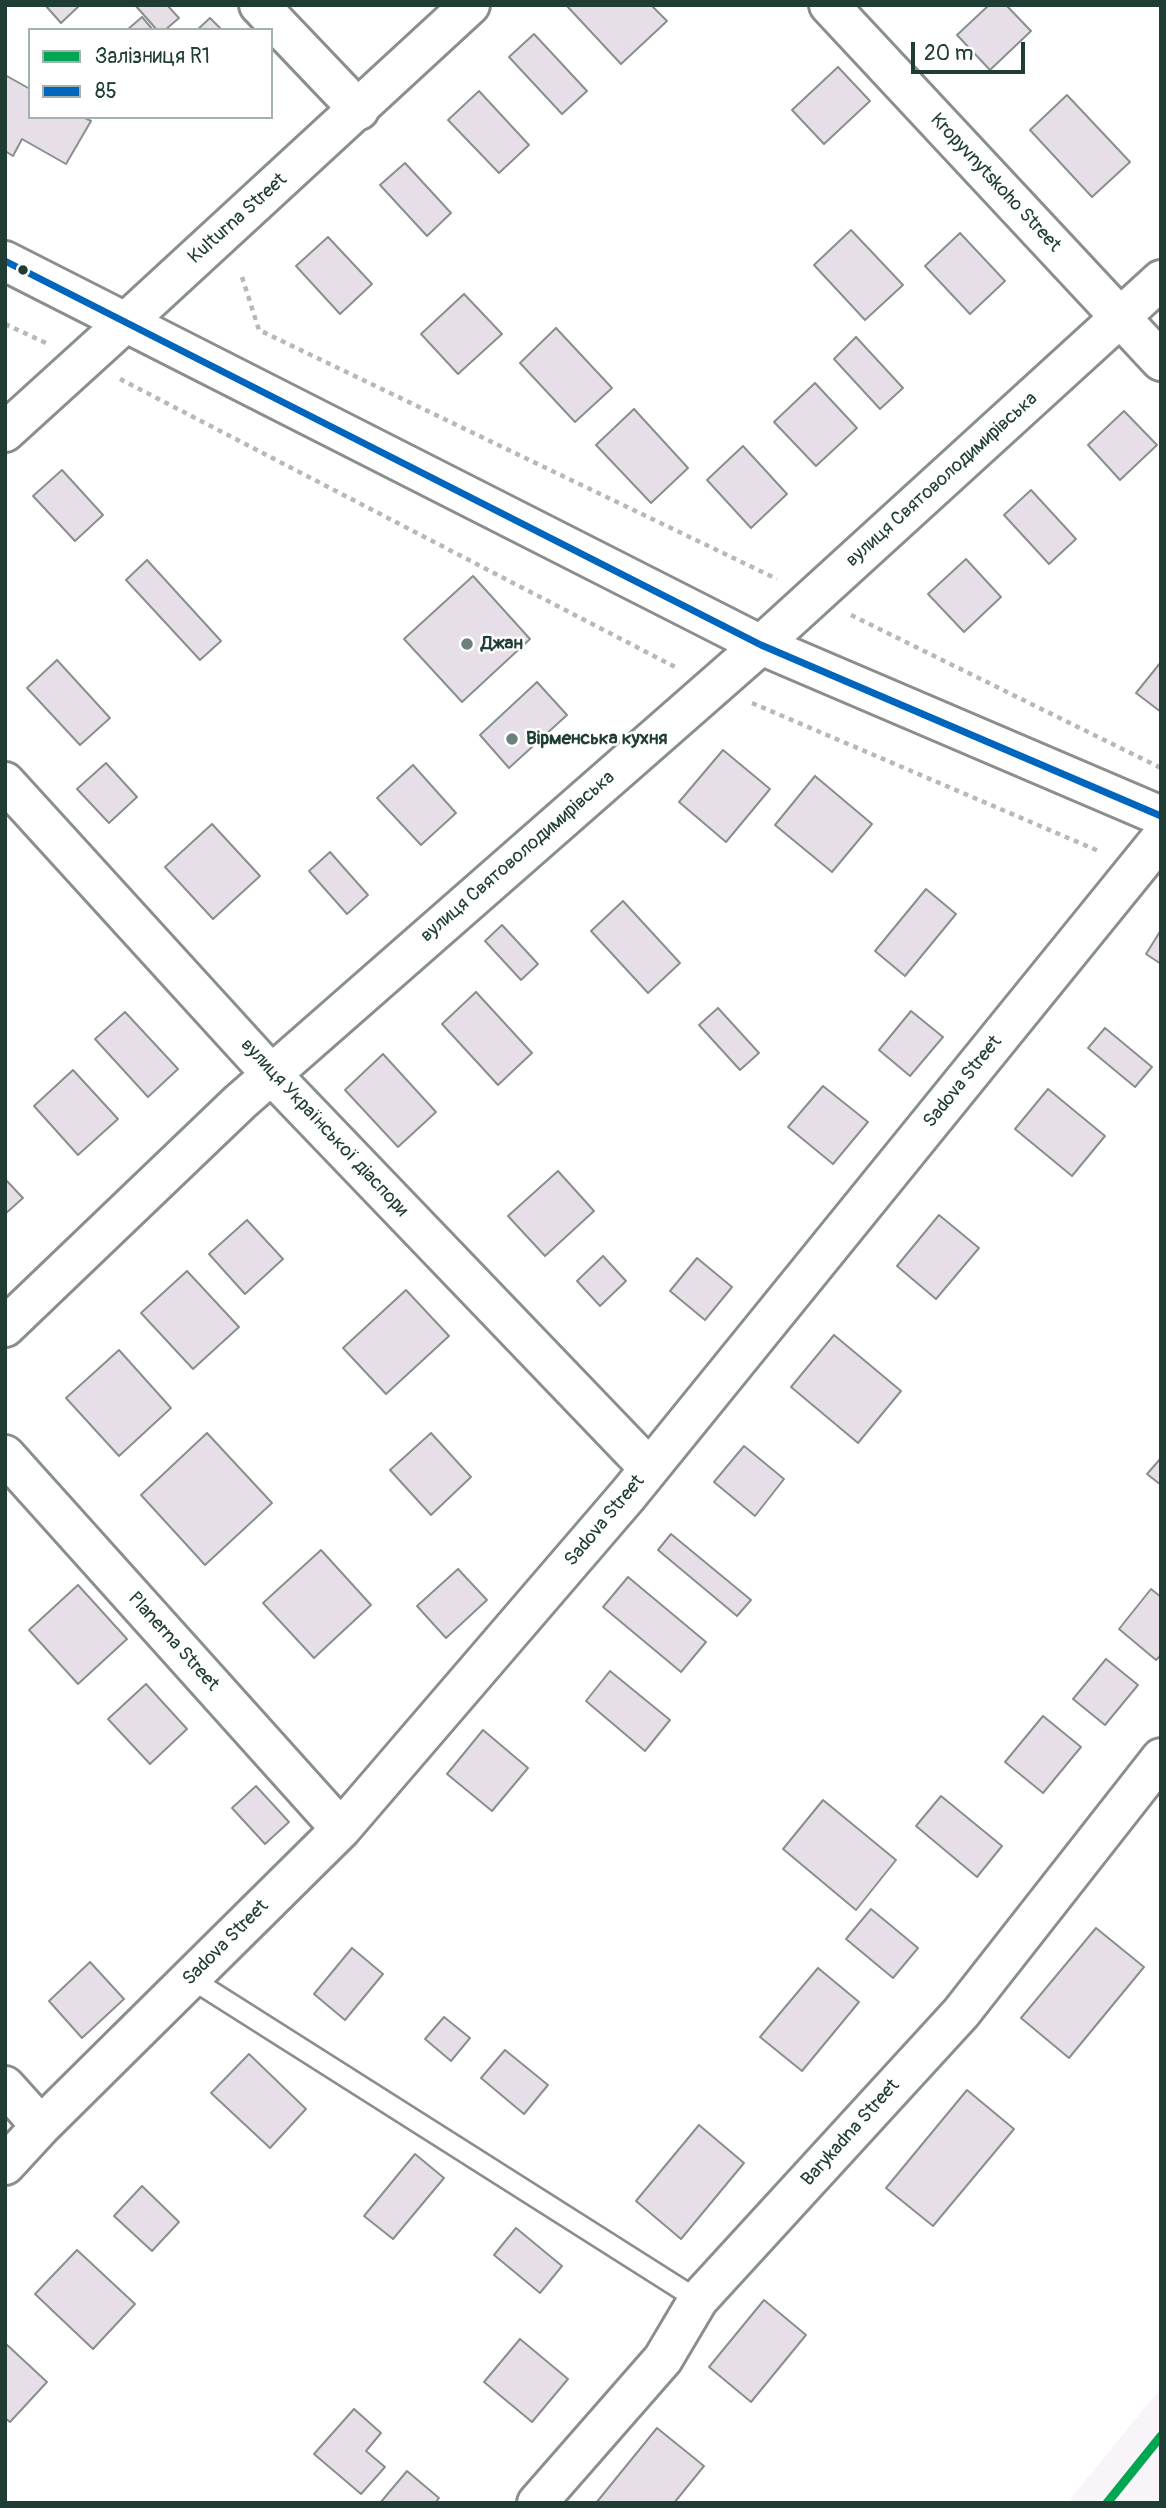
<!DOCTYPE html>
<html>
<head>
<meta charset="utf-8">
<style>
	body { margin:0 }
	#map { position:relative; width:1166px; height:2508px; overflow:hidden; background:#fff; font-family:Pangolin,sans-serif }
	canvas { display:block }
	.frame { position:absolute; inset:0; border:7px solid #1f3d34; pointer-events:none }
	.legend { position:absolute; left:28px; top:28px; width:245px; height:91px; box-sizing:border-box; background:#fff; border:2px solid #a5b1ae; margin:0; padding:9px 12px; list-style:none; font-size:21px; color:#1f3d34 }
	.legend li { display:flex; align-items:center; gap:14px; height:35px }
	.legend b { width:35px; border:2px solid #a5b1ae }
	.scale { position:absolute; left:911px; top:42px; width:114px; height:32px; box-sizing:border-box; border:4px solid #1f3d34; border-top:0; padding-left:9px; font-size:21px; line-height:24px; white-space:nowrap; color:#1f3d34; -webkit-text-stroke:5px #fff; paint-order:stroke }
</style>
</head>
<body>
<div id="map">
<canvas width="1166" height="2508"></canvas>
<div class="frame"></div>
<ul class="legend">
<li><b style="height:9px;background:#00a651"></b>Залізниця R1</li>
<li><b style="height:9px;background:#0065bd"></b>85</li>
</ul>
<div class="scale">20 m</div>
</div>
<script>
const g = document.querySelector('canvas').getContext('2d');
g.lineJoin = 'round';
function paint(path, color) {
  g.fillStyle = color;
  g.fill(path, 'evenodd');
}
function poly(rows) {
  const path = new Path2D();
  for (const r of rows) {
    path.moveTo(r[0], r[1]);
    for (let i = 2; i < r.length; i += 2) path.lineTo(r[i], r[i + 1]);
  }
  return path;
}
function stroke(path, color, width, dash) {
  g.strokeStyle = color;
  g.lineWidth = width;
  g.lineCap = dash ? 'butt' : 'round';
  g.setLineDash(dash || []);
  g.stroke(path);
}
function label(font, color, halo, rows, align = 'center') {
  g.font = font + ' Pangolin,sans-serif';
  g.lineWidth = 5;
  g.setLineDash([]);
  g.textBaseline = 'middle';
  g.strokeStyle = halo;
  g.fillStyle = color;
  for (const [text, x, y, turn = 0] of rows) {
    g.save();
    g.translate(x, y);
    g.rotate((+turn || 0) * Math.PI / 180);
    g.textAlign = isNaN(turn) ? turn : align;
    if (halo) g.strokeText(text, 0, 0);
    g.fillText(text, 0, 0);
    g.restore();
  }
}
paint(poly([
	[1161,2388,1161,2503,1067,2503]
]), '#f9f3fa');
const building = poly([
	[45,5,80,5,61,23,45,5],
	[135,5,167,5,179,18,165,30,157,30,135,5],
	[566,5,651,5,667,21,621,64,566,5],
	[989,5,1006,5,1031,31,990,70,957,35,989,5],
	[142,17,153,30,127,30,142,17],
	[210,18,222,30,197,30,210,18],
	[534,34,587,91,562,114,509,57,534,34],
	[838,67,870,101,824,144,792,110,838,67],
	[5,75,30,89,30,117,83,117,91,121,66,164,22,139,13,156,5,151,5,75],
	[479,91,529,145,499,173,448,120,479,91],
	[1067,95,1130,162,1092,197,1030,130,1067,95],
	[405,163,451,213,427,236,380,185,405,163],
	[851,230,903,285,865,320,814,265,851,230],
	[960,233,1005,281,970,314,925,266,960,233],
	[328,237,372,284,340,314,296,266,328,237],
	[464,294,502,334,458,374,421,334,464,294],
	[556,328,612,388,575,422,520,363,556,328],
	[856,337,903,388,880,409,834,359,856,337],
	[815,383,857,428,816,466,774,422,815,383],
	[634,409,688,468,651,503,596,445,634,409],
	[1124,411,1157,445,1120,480,1088,445,1124,411],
	[743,446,787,494,751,528,707,480,743,446],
	[62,470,103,515,75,541,33,496,62,470],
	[1031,490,1076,539,1049,564,1004,515,1031,490],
	[966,559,1001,597,964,632,928,594,966,559],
	[147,560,221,641,200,660,126,580,147,560],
	[473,576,530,639,462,702,404,639,473,576],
	[57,660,110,718,80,745,27,688,57,660],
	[1161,662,1161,712,1136,693,1161,662],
	[537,682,567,715,509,768,480,735,537,682],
	[723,750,770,789,726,842,679,802,723,750],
	[106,763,137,797,109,823,77,789,106,763],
	[413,765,456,813,421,845,377,798,413,765],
	[815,776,872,824,832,872,775,825,815,776],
	[212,824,260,876,213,919,165,867,212,824],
	[330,852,368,895,347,914,309,871,330,852],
	[926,889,956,914,905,976,875,951,926,889],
	[623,901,680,963,648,993,591,931,623,901],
	[502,925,538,964,521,980,485,941,502,925],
	[1161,930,1161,964,1146,954,1161,930],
	[476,992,532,1053,498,1085,442,1024,476,992],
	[718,1008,759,1053,740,1070,699,1025,718,1008],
	[911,1011,943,1037,910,1076,879,1050,911,1011],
	[125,1012,178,1069,148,1097,95,1039,125,1012],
	[1105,1028,1152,1067,1135,1087,1088,1048,1105,1028],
	[383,1054,436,1112,398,1147,345,1090,383,1054],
	[73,1070,118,1119,78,1155,34,1106,73,1070],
	[823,1086,868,1122,833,1164,788,1127,823,1086],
	[1048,1089,1105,1136,1072,1176,1015,1129,1048,1089],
	[558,1171,594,1211,545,1256,508,1216,558,1171],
	[5,1179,23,1198,5,1214,5,1179],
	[939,1215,979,1248,936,1299,897,1266,939,1215],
	[247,1220,283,1259,245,1294,209,1254,247,1220],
	[603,1256,626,1281,600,1306,577,1281,603,1256],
	[697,1258,732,1287,705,1320,670,1291,697,1258],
	[187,1271,239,1327,193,1369,141,1313,187,1271],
	[406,1290,449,1336,386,1394,343,1348,406,1290],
	[834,1335,901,1391,858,1443,791,1387,834,1335],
	[119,1350,171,1408,119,1456,66,1398,119,1350],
	[207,1433,272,1503,205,1565,141,1495,207,1433],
	[431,1433,471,1477,431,1515,390,1470,431,1433],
	[744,1446,784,1479,755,1516,714,1482,744,1446],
	[1161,1458,1161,1485,1147,1474,1161,1458],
	[671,1534,751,1600,737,1616,658,1550,671,1534],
	[321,1550,371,1605,314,1658,263,1603,321,1550],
	[458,1569,487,1600,446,1638,417,1606,458,1569],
	[628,1577,706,1642,681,1672,603,1607,628,1577],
	[78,1585,127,1639,78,1684,29,1630,78,1585],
	[1151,1589,1161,1597,1161,1655,1156,1660,1119,1629,1151,1589],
	[1106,1659,1138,1685,1105,1725,1073,1699,1106,1659],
	[610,1671,670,1720,645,1751,586,1701,610,1671],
	[146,1684,187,1729,150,1764,108,1719,146,1684],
	[1043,1716,1081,1747,1043,1793,1005,1762,1043,1716],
	[483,1730,528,1768,492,1811,447,1774,483,1730],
	[256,1786,289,1822,265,1844,232,1808,256,1786],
	[941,1796,1002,1846,977,1877,916,1826,941,1796],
	[823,1800,896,1860,856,1910,783,1849,823,1800],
	[871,1909,918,1948,893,1978,846,1939,871,1909],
	[1096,1928,1144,1967,1069,2058,1021,2018,1096,1928],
	[352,1948,383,1974,345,2020,314,1994,352,1948],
	[90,1962,124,1999,82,2038,49,2001,90,1962],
	[818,1968,859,2002,802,2071,760,2037,818,1968],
	[444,2017,470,2038,451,2061,425,2039,444,2017],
	[505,2050,548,2085,524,2114,481,2078,505,2050],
	[249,2054,306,2109,270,2148,211,2093,249,2054],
	[967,2090,1014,2129,933,2226,886,2188,967,2090],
	[699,2125,744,2163,681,2239,636,2201,699,2125],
	[415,2154,444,2178,393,2239,364,2216,415,2154],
	[142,2186,179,2222,152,2251,114,2216,142,2186],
	[516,2228,562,2266,540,2293,494,2255,516,2228],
	[77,2250,135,2304,93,2349,35,2294,77,2250],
	[764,2300,806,2335,751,2402,709,2367,764,2300],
	[520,2339,568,2379,532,2422,484,2382,520,2339],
	[5,2343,47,2382,10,2422,5,2418,5,2343],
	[354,2409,381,2433,366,2451,385,2467,361,2494,314,2454,354,2409],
	[657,2428,704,2466,674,2503,596,2503,657,2428],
	[407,2471,439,2498,435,2503,380,2503,407,2471]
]);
paint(building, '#e6dfe7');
stroke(building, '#898f8d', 2);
const service = poly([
	[190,1978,698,2300]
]);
const minor = poly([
	[259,5,359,110],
	[829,5,1161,361],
	[5,782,272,1075,649,1468],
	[5,1327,240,1102,761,645,1161,280],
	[5,1455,341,1829],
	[5,2086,41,2126],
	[5,2165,41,2126,341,1829,628,1495,1161,838],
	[537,2503,663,2359,698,2300,961,2013,1161,1758]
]);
const tertiary = poly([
	[5,432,126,322]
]);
const primary = poly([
	[5,261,761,645,1161,816],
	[126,322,470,5]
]);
stroke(service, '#898f8d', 24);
stroke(minor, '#898f8d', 44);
stroke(tertiary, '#898f8d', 44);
stroke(primary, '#898f8d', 44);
stroke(poly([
	[242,277,259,330,777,579],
	[5,324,46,343],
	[120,379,677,668],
	[851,615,1161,768],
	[752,703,1101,852]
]), '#b6b9b8', 4.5, [5, 5]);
stroke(service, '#fff', 19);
stroke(minor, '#fff', 38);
stroke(tertiary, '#fff', 38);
stroke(primary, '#fff', 38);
stroke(poly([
	[5,261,761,645,1161,816]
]), '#0065bd', 7);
stroke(poly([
	[1107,2503,1161,2436]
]), '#00a651', 9);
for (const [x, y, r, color] of [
	[23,270,6,"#1f3d34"],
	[467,644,7,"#6d817b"],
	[512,739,7,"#6d817b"]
]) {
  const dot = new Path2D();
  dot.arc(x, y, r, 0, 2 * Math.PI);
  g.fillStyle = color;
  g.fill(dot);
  stroke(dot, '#fff', 2.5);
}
label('19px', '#1f3d34', '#fff', [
	["Kropyvnytskoho Street",995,183,47],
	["Kulturna Street",238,219,-42],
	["вулиця Святоволодимирівська",942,480,-42],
	["вулиця Святоволодимирівська",518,857,-41],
	["Sadova Street",963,1082,-51],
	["вулиця Української діаспори",324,1128,47],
	["Sadova Street",605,1521,-50],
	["Planerna Street",173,1642,48],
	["Sadova Street",226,1943,-45],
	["Barykadna Street",851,2133,-48]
]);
label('bold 19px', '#1f3d34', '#fff', [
	["Джан",481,644],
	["Вірменська кухня",526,739]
], 'left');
</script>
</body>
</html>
